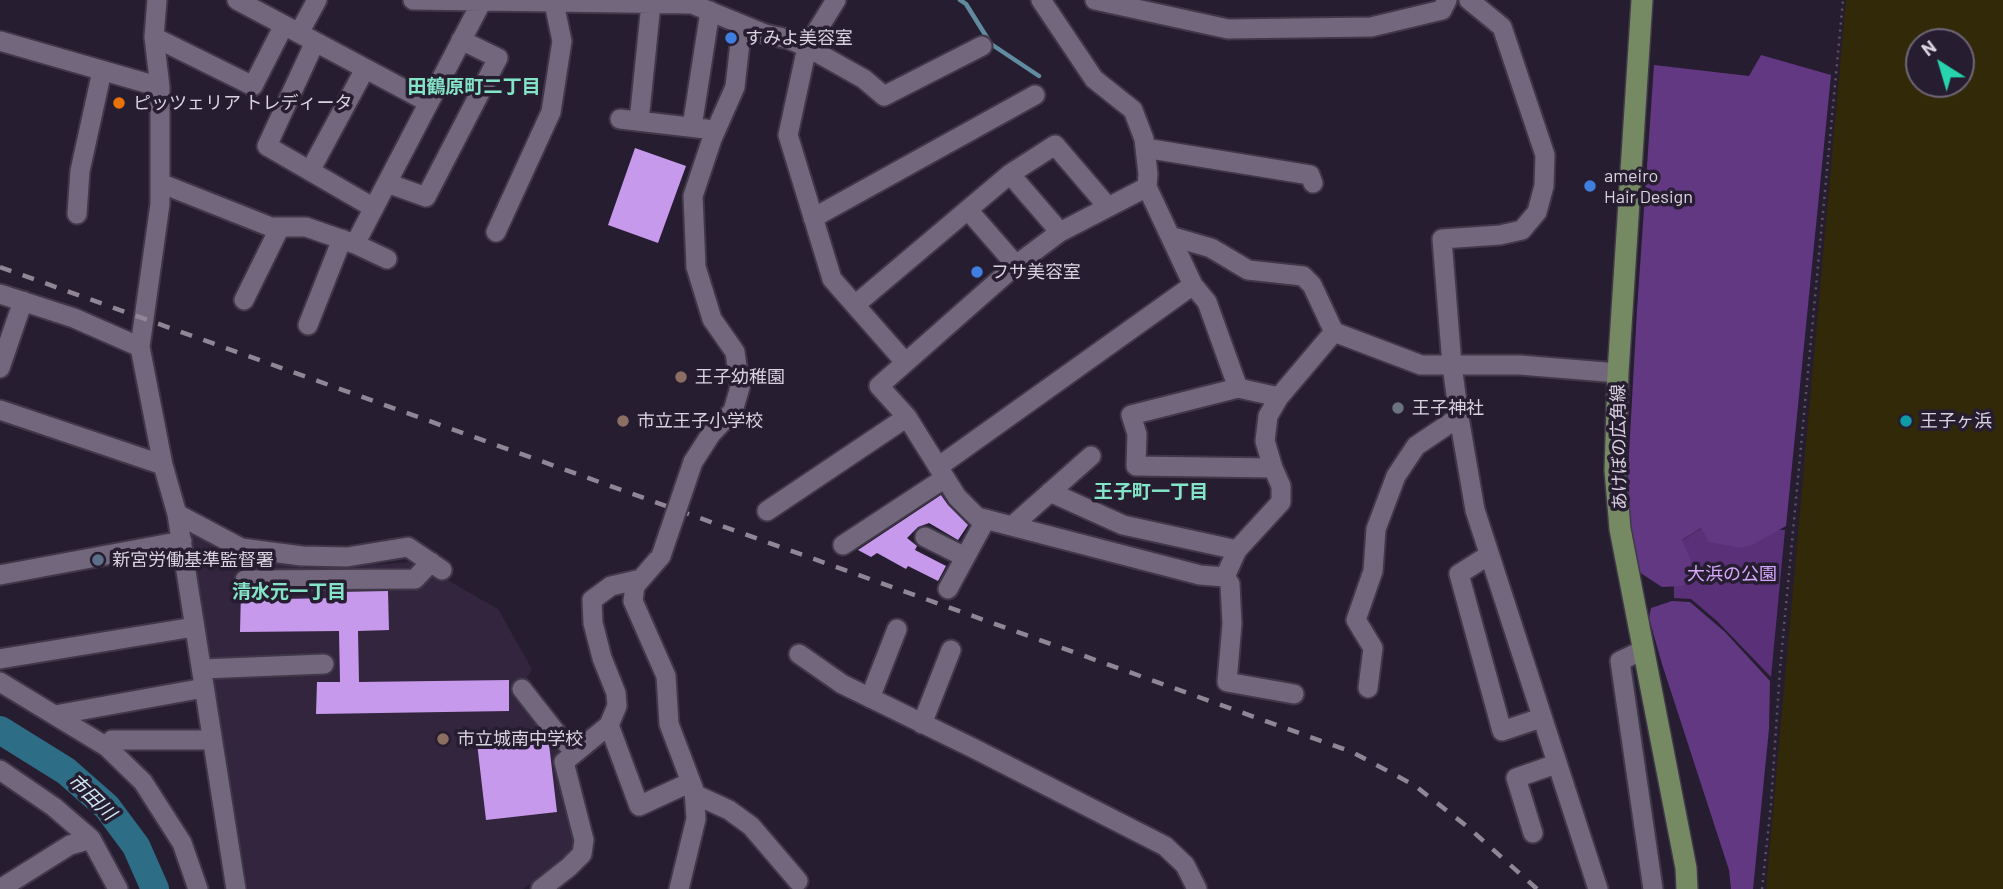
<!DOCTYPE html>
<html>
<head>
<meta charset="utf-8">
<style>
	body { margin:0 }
	#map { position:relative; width:2003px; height:889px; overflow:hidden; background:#271d30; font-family:Barlow,sans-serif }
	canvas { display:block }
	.north { position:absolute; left:1905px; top:28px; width:70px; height:70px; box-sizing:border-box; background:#271d30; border:2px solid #6e6576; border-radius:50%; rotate:323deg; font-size:19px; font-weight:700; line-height:28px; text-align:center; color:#d9d2df }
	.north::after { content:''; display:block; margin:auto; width:24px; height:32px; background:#26d5ae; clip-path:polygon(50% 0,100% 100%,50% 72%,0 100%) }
</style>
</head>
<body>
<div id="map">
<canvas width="2003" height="889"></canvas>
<div class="north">N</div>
</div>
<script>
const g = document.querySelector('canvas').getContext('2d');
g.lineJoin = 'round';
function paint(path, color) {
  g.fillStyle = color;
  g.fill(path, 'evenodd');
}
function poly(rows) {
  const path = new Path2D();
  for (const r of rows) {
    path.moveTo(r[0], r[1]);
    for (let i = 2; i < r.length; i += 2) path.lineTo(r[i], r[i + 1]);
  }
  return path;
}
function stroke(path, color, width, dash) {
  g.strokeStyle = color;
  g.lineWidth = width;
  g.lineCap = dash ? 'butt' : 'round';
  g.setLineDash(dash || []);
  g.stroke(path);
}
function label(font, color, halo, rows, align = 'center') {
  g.font = font + ' Barlow,"Noto Sans JP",sans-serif';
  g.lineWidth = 7;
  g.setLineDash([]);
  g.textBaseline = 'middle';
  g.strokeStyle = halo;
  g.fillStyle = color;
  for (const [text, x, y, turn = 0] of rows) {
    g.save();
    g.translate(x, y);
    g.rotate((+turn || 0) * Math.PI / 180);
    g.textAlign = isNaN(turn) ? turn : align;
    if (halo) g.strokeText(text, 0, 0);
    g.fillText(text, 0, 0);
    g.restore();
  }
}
paint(poly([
	[187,531,239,556,314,569,411,562,435,573,498,609,532,669,518,693,568,749,575,846,571,855,523,889,248,889]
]), '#32253d');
paint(poly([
	[1705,526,1785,530,1771,677,1717,621,1691,599,1674,598,1673,546]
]), '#5a3179');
paint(poly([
	[1761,55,1831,75,1786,526,1754,544,1741,548,1709,542,1701,528,1682,540,1691,561,1690,579,1682,586,1662,587,1633,568,1624,544,1637,310,1654,65,1749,76],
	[1672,601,1690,602,1725,632,1770,681,1769,729,1753,889,1731,889,1729,870,1662,664,1649,618,1651,608]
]), '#623883');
paint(poly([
	[1846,0,2003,0,2003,889,1766,889],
	[1919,42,1961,42,1961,84,1919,84]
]), '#312908');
stroke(poly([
	[960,0,966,4,991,44,1039,76]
]), '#618ba1', 4.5);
stroke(poly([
	[0,730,66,771,107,807,136,846,155,889]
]), '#2e6d86', 28);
paint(poly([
	[635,148,686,166,658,243,608,225],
	[941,495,948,505,968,525,958,540,929,523,918,527,907,538,917,546,915,550,946,566,938,581,908,566,906,569,877,553,871,557,858,550],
	[241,591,281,592,281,599,337,598,336,592,388,591,389,630,358,631,359,682,509,680,509,711,316,714,317,682,340,682,339,631,240,632],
	[543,736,549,744,557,812,486,820,477,743]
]), '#c699ec');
const minor = poly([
	[157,0,154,37,160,87,160,204,140,347,163,465,177,514,236,889],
	[237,0,428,102],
	[413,0,692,4,765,34,788,39,807,47,864,79,884,96,982,46],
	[836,0,807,47,788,135,832,279,905,362],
	[1041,0,1094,79,1133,110,1144,139,1148,174,1147,187,1170,236,1211,248,1248,270,1303,276,1312,285,1334,332,1421,365,1520,365,1618,373],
	[1095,0,1228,29,1371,27,1442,10,1447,0],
	[1469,0,1502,27,1545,155,1544,186,1537,212,1522,230,1500,235,1442,239,1452,365,1459,417,1475,510,1598,889],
	[299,33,317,0],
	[154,37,253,86,284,25],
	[0,41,160,87],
	[315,42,267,146,374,208],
	[620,119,706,129],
	[639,121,651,4],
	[692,127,710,11],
	[1145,148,1310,175,1313,183],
	[310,171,365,69],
	[1010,174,1055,145,1108,207],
	[160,183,271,227,306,227,355,244,387,259],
	[387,183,426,197,498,58,461,40],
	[1147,187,1060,232,1016,265,879,386,907,417,957,497,977,517,1200,575,1225,577],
	[968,210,1016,265],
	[77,214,80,171,102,71],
	[813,218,1035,95],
	[496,232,551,112,562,41,554,3],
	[1170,236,1193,285,1207,302,1238,388],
	[355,244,482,1],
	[0,294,74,318,140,347],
	[244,300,280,227],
	[855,305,1010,174,1060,232],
	[308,325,342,239],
	[0,368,23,301],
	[0,410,163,465],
	[693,462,711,434,733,411,740,387,735,352,712,319,696,267,693,196,712,139,735,87,742,25],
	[938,467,1193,285],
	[1273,468,1136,466,1137,434,1131,415,1238,388,1279,397],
	[1050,492,1123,525,1237,550],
	[767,511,907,417],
	[177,514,241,548,302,556,347,557,408,547,442,570],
	[1012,526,1091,456],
	[925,537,965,557],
	[843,545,945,478],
	[1489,555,1459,574,1502,731,1541,718],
	[661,556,635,586,633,601,666,676,669,724,694,790,696,819,679,889],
	[0,575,182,541],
	[1225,577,1237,550,1281,502,1281,486,1273,468,1265,441,1268,416,1279,397,1334,332],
	[1225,577,1230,584,1232,624,1227,682,1294,694],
	[245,580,415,579,431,562],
	[948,589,986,519],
	[1643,650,1620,661,1653,889],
	[799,654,842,684,975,749,1165,846,1185,865,1197,889],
	[0,659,194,627],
	[202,669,324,664],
	[0,682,107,747,143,782,182,843,198,889],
	[1368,688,1373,648,1356,620,1373,571,1376,529,1396,476,1416,446,1459,417],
	[522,689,558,735,576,752],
	[870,698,897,629],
	[55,715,204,688],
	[922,724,951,650],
	[609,725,617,706,616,693,602,658,593,623,592,600,611,586,641,579],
	[107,747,112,740,212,740],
	[0,770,54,807,91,839],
	[694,794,729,810,751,826,798,881],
	[1533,833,1516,778,1556,764],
	[0,889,70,845,91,839,118,889],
	[541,889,569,867,582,854,584,840,564,762,609,725,639,806,691,782]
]);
const major = poly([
	[1642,0,1618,373,1615,470,1620,529,1686,868,1687,889]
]);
stroke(minor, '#403848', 23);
stroke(major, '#403848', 24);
stroke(poly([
	[1762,889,1771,804,1780,669,1843,0]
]), '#5d5465', 2.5, [2, 5]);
stroke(minor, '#73677e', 19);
stroke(major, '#758962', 21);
stroke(poly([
	[0,267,1352,752,1414,785,1469,828,1537,889]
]), '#8f8796', 4.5, [12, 12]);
const minorBridge = poly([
	[661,556,693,462]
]);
stroke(minorBridge, '#403848', 23, []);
stroke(minorBridge, '#73677e', 19);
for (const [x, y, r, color] of [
	[731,38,7,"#3f7fe0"],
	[119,103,7,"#e8710a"],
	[1590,186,7,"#3f7fe0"],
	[977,272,7,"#3f7fe0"],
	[681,377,7,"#8d6e63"],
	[1398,408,7,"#6b7280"],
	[623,421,7,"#8d6e63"],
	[1906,421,7,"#0f9aa8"],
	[98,560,7,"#5c6f8a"],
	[443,739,7,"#8d6e63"]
]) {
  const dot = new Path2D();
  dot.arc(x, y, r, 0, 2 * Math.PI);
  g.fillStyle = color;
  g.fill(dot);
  stroke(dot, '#271d30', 2.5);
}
label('18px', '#d9d2df', '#271d30', [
	["すみよ美容室",745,38],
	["ピッツェリア トレディータ",133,103],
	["ameiro",1604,176],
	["Hair Design",1604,197],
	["フサ美容室",991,272],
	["王子幼稚園",695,377],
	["王子神社",1412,408],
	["市立王子小学校",637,421],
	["王子ヶ浜",1920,421],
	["新宮労働基準監督署",112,560],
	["市立城南中学校",457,739]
], 'left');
label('18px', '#d9d2df', '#271d30', [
	["あけぼの広角線",1619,447,-91]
]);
label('18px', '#d5a8fc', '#271d30', [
	["大浜の公園",1732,574]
]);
label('bold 19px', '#84e4c7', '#271d30', [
	["田鶴原町二丁目",474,87],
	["王子町一丁目",1151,492],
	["清水元一丁目",289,592]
]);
label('italic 19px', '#cee7f3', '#271d30', [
	["市田川",92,797,44]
]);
</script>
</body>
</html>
